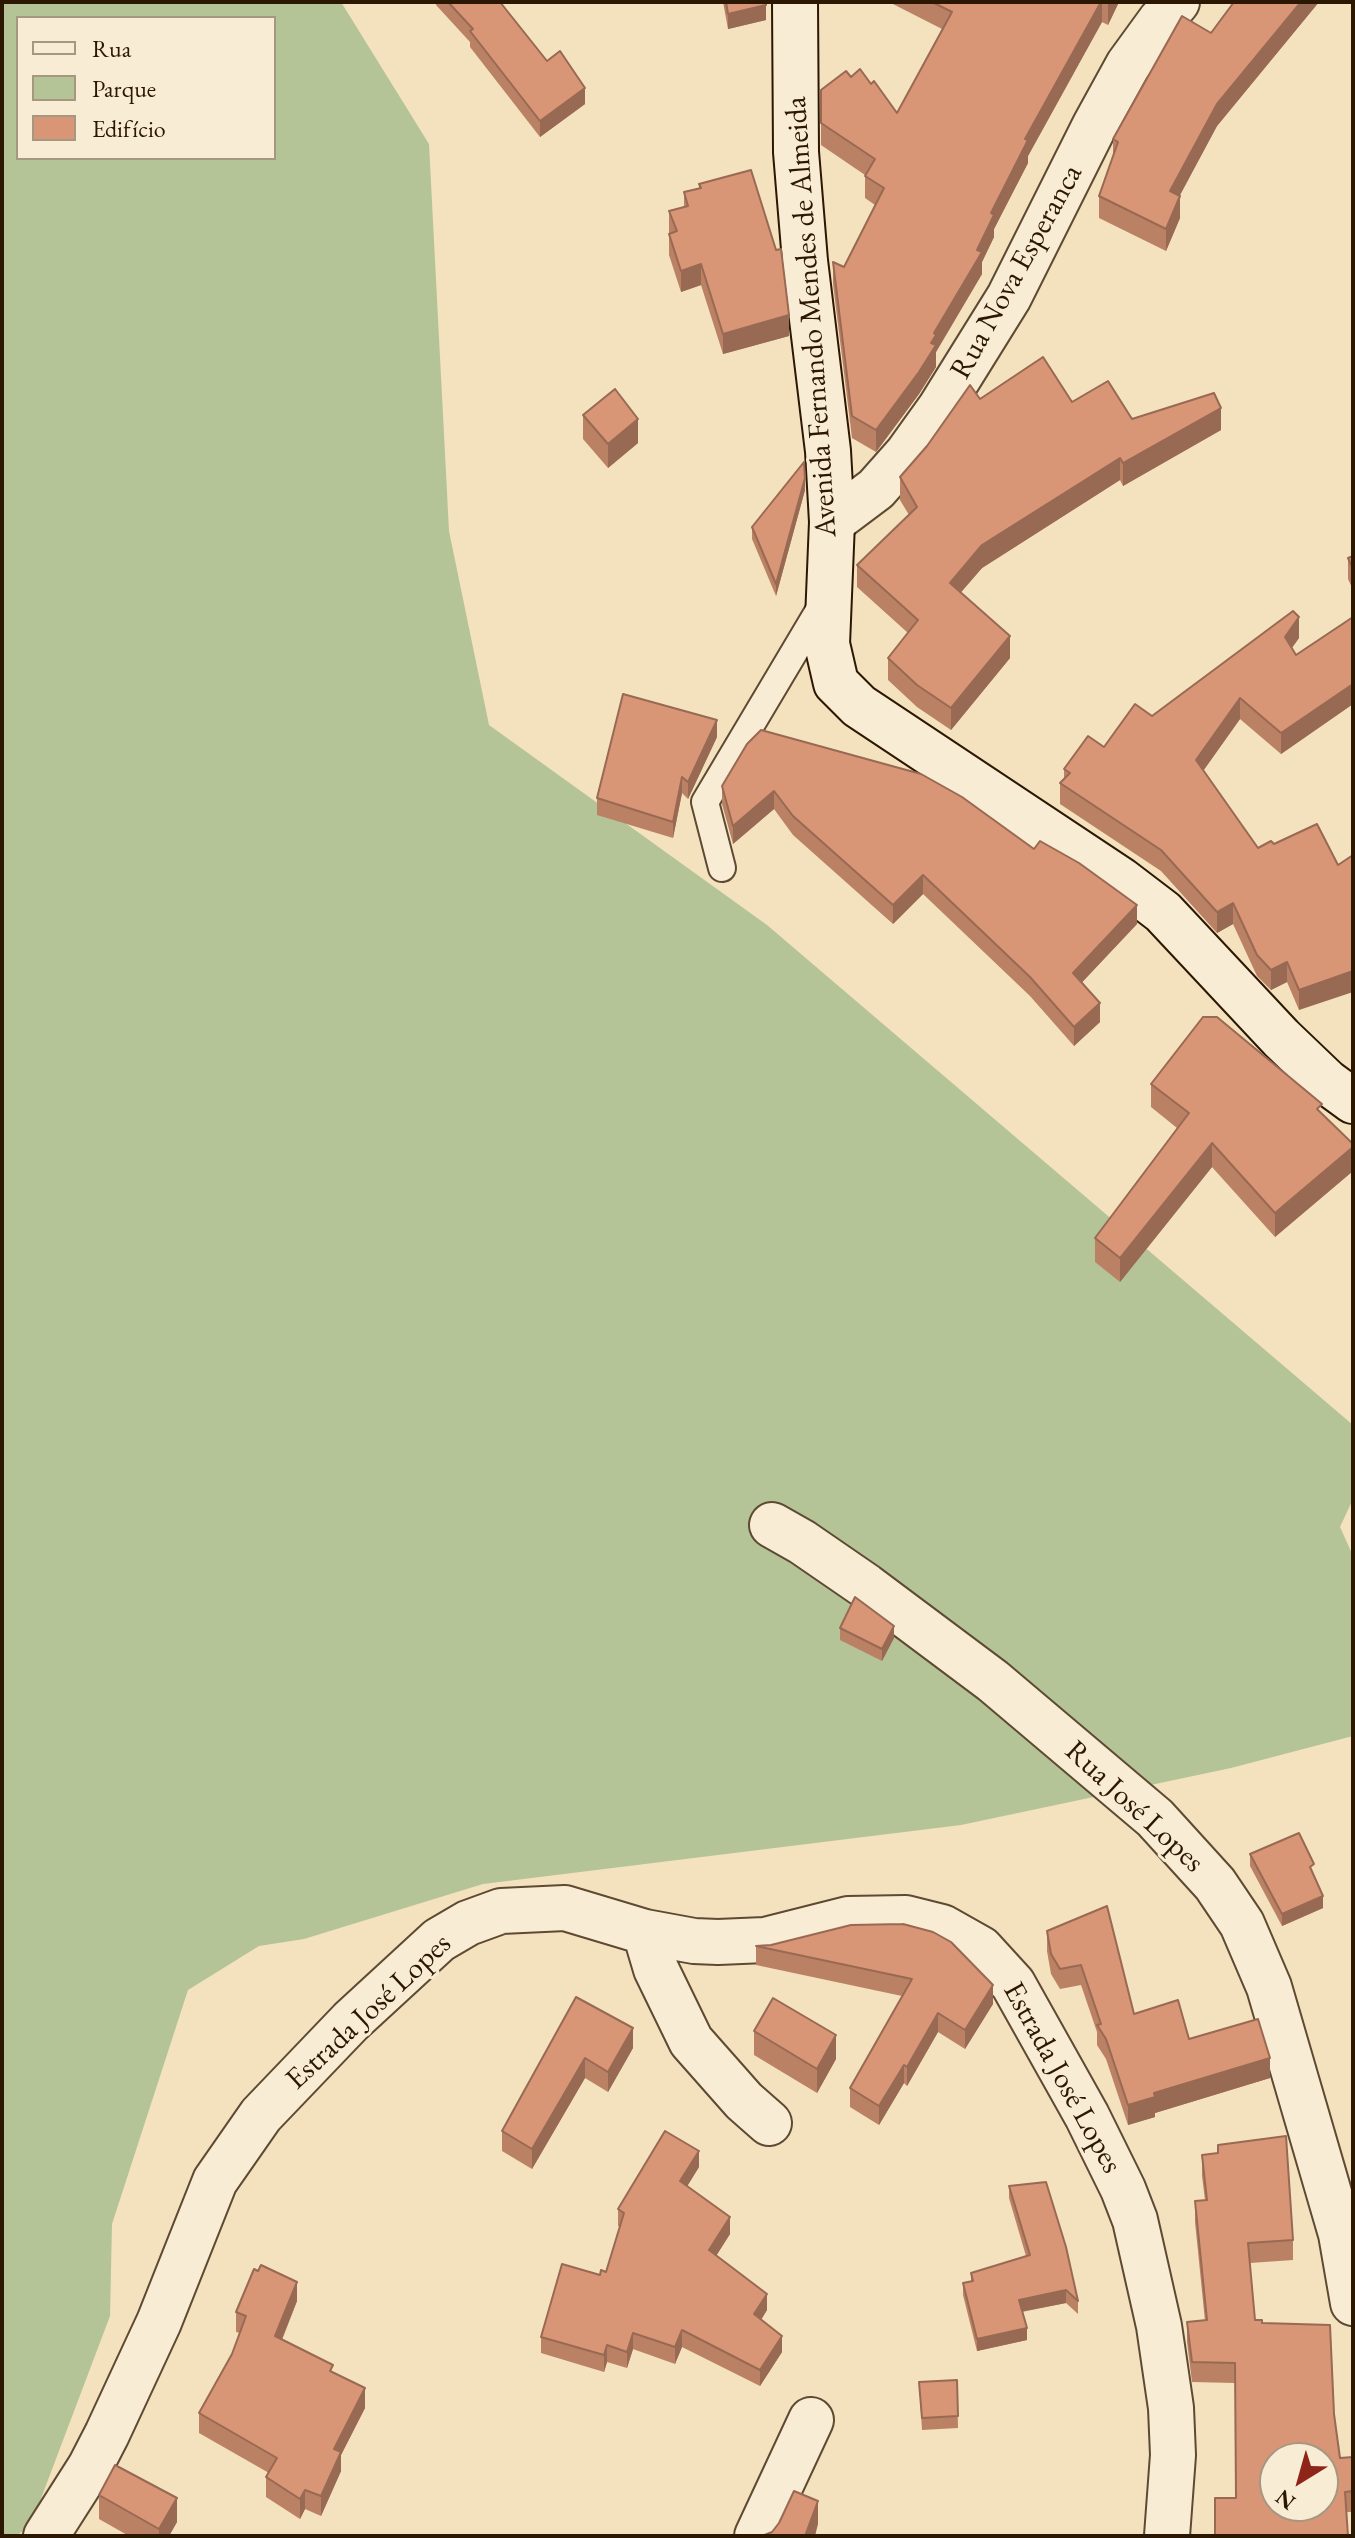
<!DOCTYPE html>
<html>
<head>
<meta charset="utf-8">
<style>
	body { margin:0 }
	#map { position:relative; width:1355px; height:2538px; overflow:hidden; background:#f4e1be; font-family:"EB Garamond",serif }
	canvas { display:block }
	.frame { position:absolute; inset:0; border:4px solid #2c1703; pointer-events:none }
	.legend { position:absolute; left:16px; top:16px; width:260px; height:144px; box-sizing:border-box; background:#f8ecd5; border:2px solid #a69781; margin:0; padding:10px 14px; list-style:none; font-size:24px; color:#2c1703 }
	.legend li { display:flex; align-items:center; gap:16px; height:40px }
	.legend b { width:40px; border:2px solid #a69781 }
	.north { position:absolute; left:1259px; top:2442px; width:80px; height:80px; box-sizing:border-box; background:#f8ecd5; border:2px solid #a69781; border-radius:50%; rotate:217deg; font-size:22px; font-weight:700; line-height:32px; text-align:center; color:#2c1703 }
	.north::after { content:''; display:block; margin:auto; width:28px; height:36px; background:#8f2418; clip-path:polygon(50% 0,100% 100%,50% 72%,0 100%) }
</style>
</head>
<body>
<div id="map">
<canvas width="1355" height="2538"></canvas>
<div class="frame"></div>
<ul class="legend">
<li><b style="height:10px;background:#f8ecd5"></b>Rua</li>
<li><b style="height:22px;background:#b5c496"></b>Parque</li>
<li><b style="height:22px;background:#d99676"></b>Edifício</li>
</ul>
<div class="north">N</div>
</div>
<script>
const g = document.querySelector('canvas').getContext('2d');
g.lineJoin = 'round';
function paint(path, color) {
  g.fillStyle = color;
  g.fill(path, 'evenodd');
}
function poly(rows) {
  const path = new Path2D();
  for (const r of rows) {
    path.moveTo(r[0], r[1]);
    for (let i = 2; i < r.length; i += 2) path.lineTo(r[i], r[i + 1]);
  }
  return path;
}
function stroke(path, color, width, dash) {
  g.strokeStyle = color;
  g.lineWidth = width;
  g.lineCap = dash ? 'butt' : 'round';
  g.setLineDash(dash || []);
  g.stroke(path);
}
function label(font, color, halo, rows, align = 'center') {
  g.font = font + ' "EB Garamond",serif';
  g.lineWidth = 6;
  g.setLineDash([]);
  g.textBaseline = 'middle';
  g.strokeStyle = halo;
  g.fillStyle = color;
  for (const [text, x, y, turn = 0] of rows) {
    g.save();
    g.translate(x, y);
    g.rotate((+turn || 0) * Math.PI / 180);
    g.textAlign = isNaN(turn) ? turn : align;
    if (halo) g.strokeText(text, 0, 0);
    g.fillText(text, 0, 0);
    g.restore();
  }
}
paint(poly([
	[2,2,341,2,429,144,449,531,489,725,767,925,1353,1425,1353,1499,1340,1527,1353,1556,1353,1736,1231,1768,961,1825,483,1884,304,1939,259,1946,188,1990,112,2224,110,2316,31,2525,16,2536,2,2536],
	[18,18,274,18,274,158,18,158]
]), '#b5c496');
const lane = poly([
	[722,868,705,802,824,602]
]);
const street = poly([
	[832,522,876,489,907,454,940,408,1009,297,1095,125,1128,65,1160,21,1177,2],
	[772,1525,802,1542,866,1586,993,1681,1155,1818,1215,1884,1242,1924,1269,1987,1341,2234,1353,2303],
	[645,1932,656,1969,691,2041,744,2101,769,2123],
	[46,2536,90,2467,107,2434,159,2322,215,2181,261,2115,351,2021,439,1940,468,1923,501,1911,565,1908,645,1932,694,1941,718,1942,765,1940,848,1919,906,1918,942,1927,981,1949,1013,1984,1087,2116,1123,2189,1135,2220,1159,2326,1171,2408,1173,2455,1167,2536],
	[757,2536,811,2420]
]);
const secondary = poly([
	[795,2,796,152,805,261,828,451,832,522,827,644,836,683,859,706,1121,880,1163,912,1281,1038,1327,1082,1353,1101]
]);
stroke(lane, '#5e4a32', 30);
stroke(street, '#5e4a32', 48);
stroke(secondary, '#2c1703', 48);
stroke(lane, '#f8ecd5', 26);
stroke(street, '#f8ecd5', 44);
stroke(secondary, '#f8ecd5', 44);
paint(poly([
	[436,2,500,2,547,61,585,104,540,137,470,47,470,42,436,5],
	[723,2,766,2,766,20,728,29],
	[889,2,1119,2,1108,25,1102,22,1028,156,1028,163,994,229,994,237,982,262,982,274,936,352,936,367,919,394,876,452,852,438,833,284,833,262,844,267,875,205,865,198,865,175,821,145,821,90,851,77,897,113,942,29],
	[1234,2,1319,2,1217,126,1179,196,1180,218,1166,251,1099,218,1099,196,1113,156,1113,139,1211,33],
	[699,184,789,336,723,354,701,285,681,292,669,255,669,211,684,207,684,192,699,188],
	[980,399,1072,402,1132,419,1221,430,1123,486,1120,480,982,568,961,592,1010,658,951,730,917,707,888,680,888,658,908,633,857,587,857,565,909,515,900,500,900,477],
	[583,415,638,443,608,468,583,439],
	[805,490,776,596,752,539,752,527],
	[1353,556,1353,590,1348,579,1348,558],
	[1353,617,1353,704,1281,754,1240,719,1203,771,1258,848,1274,844,1317,824,1299,1010,1287,982,1271,990,1257,976,1233,924,1217,933,1161,871,1060,804,1060,783,1064,780,1064,769,1104,747,1152,716,1299,638,1292,648,1296,655],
	[717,737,688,799,682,793,673,838,597,815,597,798],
	[747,744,1137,924,1081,983,1100,1022,1074,1046,1030,996,923,894,893,924,793,835,774,809,733,844,722,804,722,786],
	[1151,1084,1322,1114,1353,1144,1353,1171,1275,1237,1212,1167,1120,1282,1095,1262,1095,1238,1177,1128,1151,1107],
	[840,1628,894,1638,882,1661,840,1640],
	[1250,1854,1323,1908,1282,1926,1250,1866],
	[851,1925,993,2004,965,2049,938,2032,907,2086,904,2083,879,2125,850,2107,850,2088,902,1996,756,1965,756,1946,771,1945],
	[1047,1931,1134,2014,1270,2078,1155,2113,1155,2117,1128,2125,1106,2059,1097,2045,1097,2032,1081,1985,1060,1989,1051,1974,1047,1951],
	[576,1997,633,2048,608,2092,585,2078,532,2169,502,2151,502,2131],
	[754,2031,836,2059,817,2093,754,2055],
	[1202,2155,1293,2240,1293,2260,1250,2263,1255,2320,1262,2323,1334,2414,1340,2458,1353,2457,1353,2512,1346,2512,1235,2498,1235,2383,1192,2382,1187,2342,1187,2322,1205,2321,1195,2222,1195,2201,1205,2200,1202,2176],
	[699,2167,687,2186,730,2234,716,2256,767,2310,761,2320,782,2352,760,2386,682,2347,675,2364,633,2349,627,2368,607,2362,604,2372,541,2353,541,2337,600,2275,606,2272,620,2227,618,2226,618,2209],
	[1009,2186,1078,2301,1078,2314,1066,2303,1022,2312,1027,2340,977,2351,963,2295,963,2283,971,2281,971,2273,1026,2256,1009,2198],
	[297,2301,282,2340,333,2372,365,2408,341,2455,341,2471,321,2516,305,2509,300,2519,266,2497,266,2477,269,2473,199,2433,199,2413,232,2354,240,2333,236,2332,236,2312],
	[957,2380,958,2428,922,2430,919,2382],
	[99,2495,177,2522,169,2536,129,2536,99,2519]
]), '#bb8165');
paint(poly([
	[1101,2,1102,2,1102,22,1028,156,1028,163,994,229,994,237,982,262,982,274,936,352,936,367,919,394,876,452,876,430,931,343,934,333,1025,139],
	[1109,2,1119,2,1108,25,1108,3],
	[1301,2,1319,2,1217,126,1170,214,1170,191,1217,104],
	[766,5,766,20,728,29,728,14],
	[585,88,585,104,540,137,540,121],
	[1180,196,1180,218,1166,251,1166,229],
	[701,264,701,285,681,292,681,271],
	[789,315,789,336,723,354,723,334],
	[1221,408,1221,430,1123,486,1123,463],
	[638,419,638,443,608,468,608,444],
	[1120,458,1120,480,982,568,950,605,950,583,982,545],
	[805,478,805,490,776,596,776,584],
	[1299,617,1299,638,1285,657,1285,637],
	[1010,636,1010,658,951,730,951,708],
	[1353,684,1353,704,1281,754,1281,733],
	[1240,698,1240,719,1196,781,1196,760],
	[717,720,717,737,688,799,688,782],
	[682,777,682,793,673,838,673,822],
	[774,791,774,809,733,844,733,826],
	[923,875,923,894,893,924,893,905],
	[1233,903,1233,924,1217,933,1217,912],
	[1137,905,1137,924,1073,992,1073,973],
	[1287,962,1287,982,1271,990,1271,970],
	[1353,971,1353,992,1299,1010,1299,990],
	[1100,1003,1100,1022,1074,1046,1074,1027],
	[1212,1143,1212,1167,1120,1282,1120,1258],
	[1353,1147,1353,1171,1275,1237,1275,1213],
	[894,1626,894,1638,882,1661,882,1649],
	[1323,1896,1323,1908,1282,1926,1282,1914],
	[993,1985,993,2004,965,2049,965,2030],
	[938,2013,938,2032,907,2086,907,2067],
	[633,2028,633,2048,608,2092,608,2072],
	[836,2035,836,2059,817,2093,817,2069],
	[585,2058,585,2078,532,2169,532,2149],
	[1270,2058,1270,2078,1155,2113,1155,2117,1128,2125,1128,2105,1154,2093],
	[904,2065,904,2083,879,2125,879,2106],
	[699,2151,699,2167,680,2198,680,2181],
	[730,2217,730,2234,709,2267,709,2250],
	[297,2282,297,2301,275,2356,275,2336],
	[1066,2290,1066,2303,1019,2312,1019,2300],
	[767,2294,767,2310,754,2331,754,2314],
	[1027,2328,1027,2340,977,2351,977,2339],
	[682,2330,682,2347,675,2364,675,2347],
	[633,2333,633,2349,627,2368,627,2352],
	[782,2336,782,2352,760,2386,760,2370],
	[607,2345,607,2362,604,2372,604,2355],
	[365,2388,365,2408,341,2455,341,2471,321,2516,321,2496,334,2449],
	[305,2490,305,2509,300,2519,300,2499],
	[177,2498,177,2522,169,2536,159,2536,159,2529],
	[818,2501,818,2524,815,2536,805,2536]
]), '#986953');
const building = poly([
	[448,2,500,2,547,61,560,51,585,88,540,121,470,31,473,29,448,2],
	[726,2,766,2,766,5,728,14,726,2],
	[932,2,1101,2,1025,139,1028,140,991,213,994,215,977,250,982,252,934,333,936,335,931,343,936,345,919,372,876,430,852,416,833,262,844,267,884,188,865,176,875,159,821,123,821,90,846,71,851,77,860,69,871,84,874,81,897,113,952,12,932,2],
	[1234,2,1301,2,1217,104,1170,191,1180,196,1166,229,1099,196,1118,142,1113,139,1182,16,1211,33,1234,2],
	[751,170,776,250,781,249,789,315,723,334,701,264,681,271,669,234,677,231,669,211,688,206,684,192,701,188,699,184,751,170],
	[1043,357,1072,402,1108,381,1132,419,1214,393,1221,408,1123,463,1120,458,982,545,950,583,1010,636,951,708,917,685,888,658,918,620,857,565,917,507,900,477,927,446,970,385,980,399,1043,357],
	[615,389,638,419,608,444,583,415,615,389],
	[804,462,805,478,776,584,752,527,804,462],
	[1353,556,1353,569,1348,558,1353,556],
	[1293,611,1299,617,1285,637,1296,655,1353,617,1353,684,1281,733,1240,698,1196,760,1258,848,1271,841,1274,844,1317,824,1338,865,1353,855,1353,971,1299,990,1287,962,1271,970,1257,955,1233,903,1217,912,1161,850,1060,783,1070,773,1064,769,1088,736,1104,747,1135,704,1152,716,1293,611],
	[623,694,717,720,688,782,682,777,673,822,597,798,623,694],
	[761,730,921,774,962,797,1034,849,1040,841,1079,863,1137,905,1073,973,1100,1003,1074,1027,1030,977,923,875,893,905,793,816,774,791,733,826,722,786,747,744,761,730],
	[1203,1017,1217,1017,1322,1104,1317,1109,1353,1144,1353,1147,1275,1213,1212,1143,1120,1258,1095,1238,1189,1113,1151,1084,1203,1017],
	[855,1597,894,1626,882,1649,840,1628,855,1597],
	[1299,1833,1314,1864,1310,1867,1323,1896,1282,1914,1250,1854,1299,1833],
	[1107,1906,1134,2014,1178,2000,1189,2039,1258,2019,1270,2058,1154,2093,1155,2097,1128,2105,1106,2039,1097,2025,1101,2024,1081,1965,1060,1969,1051,1954,1047,1931,1107,1906],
	[903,1924,933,1932,951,1942,993,1985,965,2030,938,2013,907,2067,904,2065,879,2106,850,2088,912,1979,756,1946,771,1945,851,1925,903,1924],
	[576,1997,633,2028,608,2072,585,2058,532,2149,502,2131,576,1997],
	[773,1998,836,2035,817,2069,754,2031,773,1998],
	[665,2131,699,2151,680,2181,730,2217,709,2250,767,2294,754,2314,782,2336,760,2370,682,2330,675,2347,633,2333,627,2352,607,2345,604,2355,541,2337,562,2264,600,2275,601,2270,606,2272,624,2213,618,2209,665,2131],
	[1286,2136,1293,2240,1248,2243,1255,2320,1262,2320,1262,2323,1330,2325,1334,2414,1340,2458,1353,2457,1353,2491,1345,2492,1348,2536,1215,2536,1215,2498,1236,2498,1235,2363,1192,2362,1187,2322,1207,2320,1195,2201,1207,2200,1202,2155,1218,2153,1218,2145,1286,2136],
	[1275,2458,1323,2458,1323,2506,1275,2506,1275,2458],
	[1046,2182,1066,2247,1078,2301,1066,2290,1019,2300,1027,2328,977,2339,963,2283,973,2281,971,2273,1030,2255,1009,2186,1046,2182],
	[261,2265,297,2282,275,2336,333,2365,330,2371,365,2388,334,2449,341,2452,321,2496,305,2490,300,2499,266,2477,277,2458,199,2413,232,2354,246,2316,236,2312,254,2269,258,2271,261,2265],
	[957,2380,958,2416,922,2418,919,2382,957,2380],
	[115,2465,177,2498,159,2529,99,2495,115,2465],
	[794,2491,818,2501,805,2536,762,2536,772,2532,779,2523,794,2491]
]);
paint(building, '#d99676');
stroke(building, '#986953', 2);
label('30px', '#2c1703', '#f8ecd5', [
	["Rua Nova Esperanca",1017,272,-61],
	["Avenida Fernando Mendes de Almeida",812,317,-94],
	["Rua José Lopes",1134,1807,43],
	["Estrada José Lopes",369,2012,-43],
	["Estrada José Lopes",1062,2078,61]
]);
</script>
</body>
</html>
